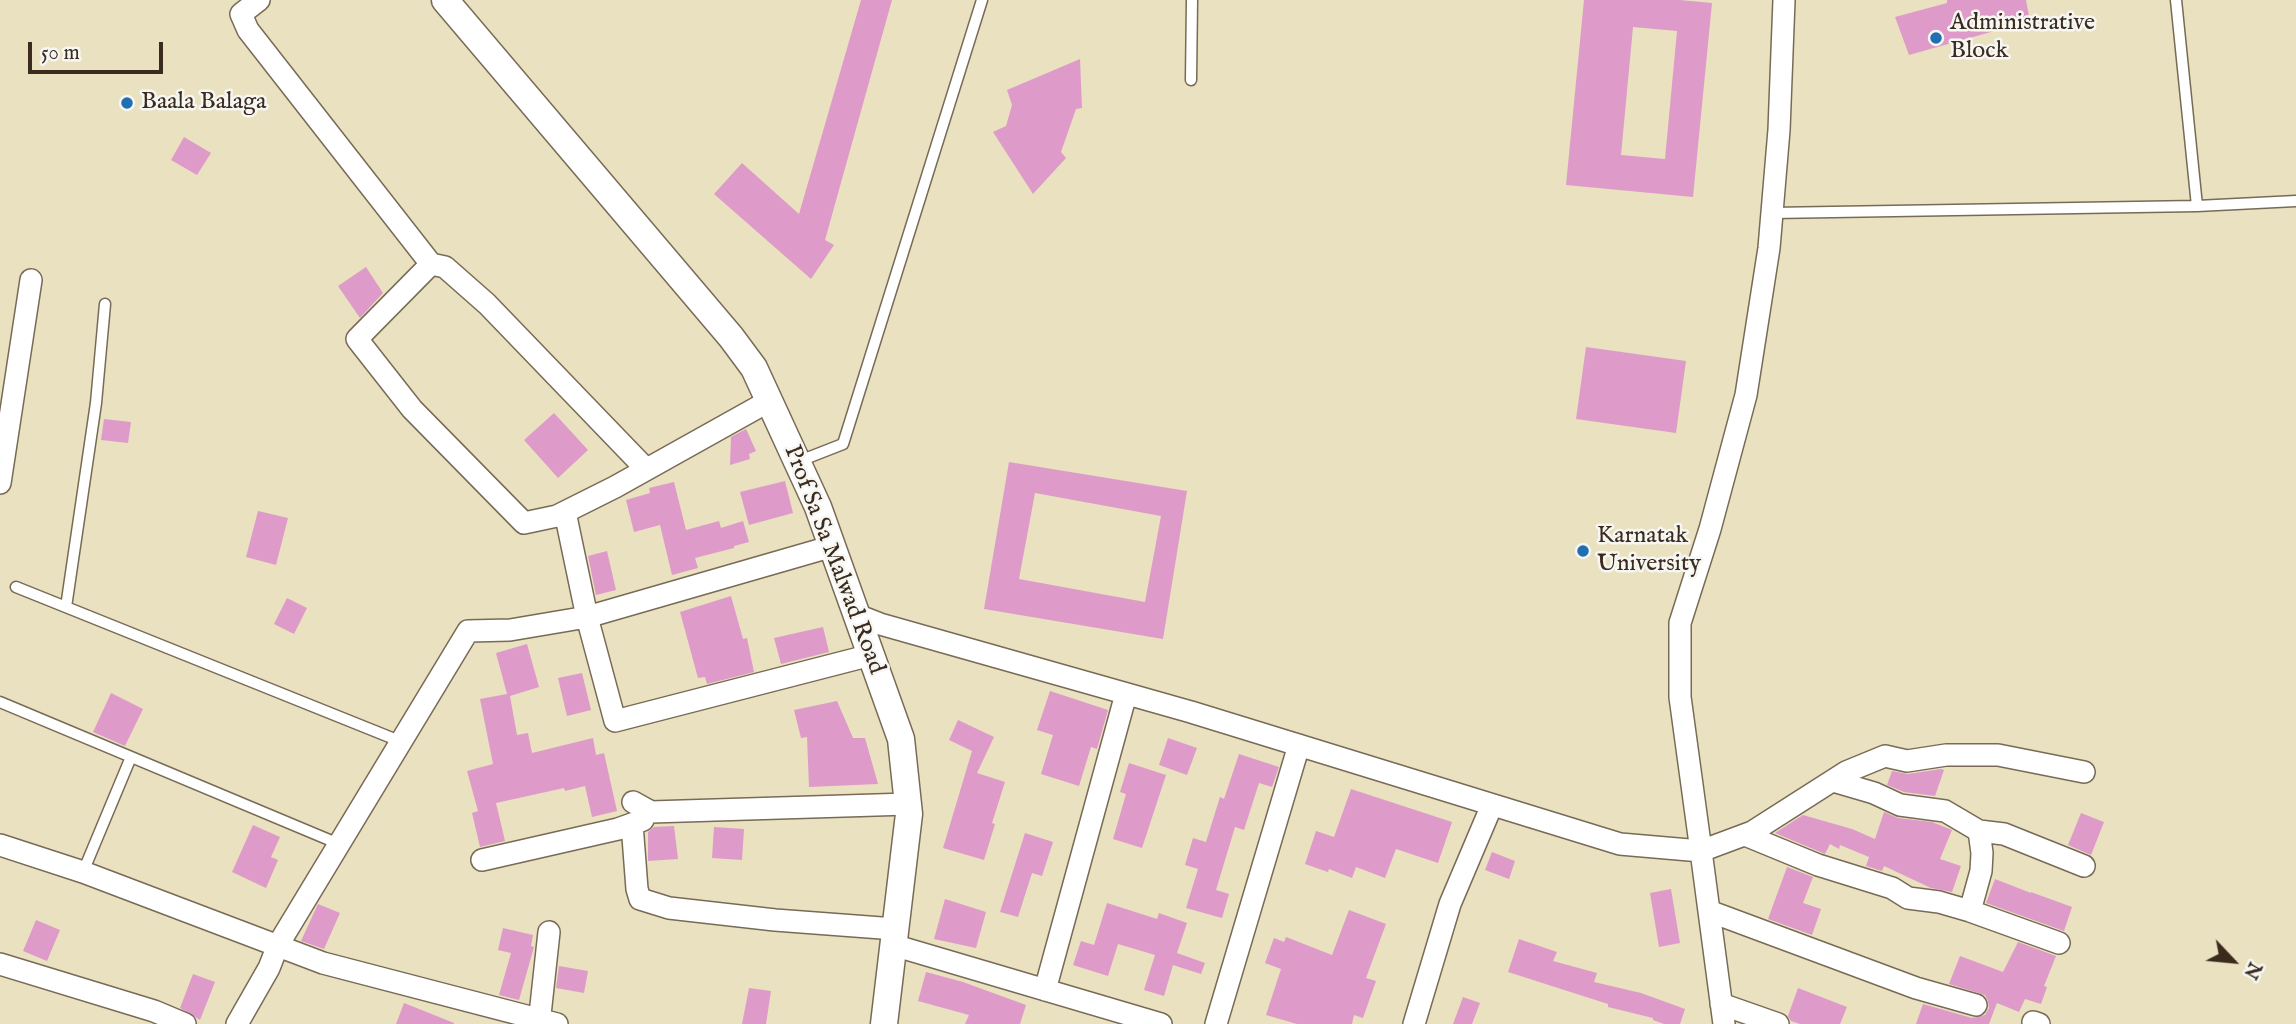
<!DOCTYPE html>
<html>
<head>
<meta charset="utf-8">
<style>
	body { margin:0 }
	#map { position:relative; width:2296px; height:1024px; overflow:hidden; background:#e9e1bf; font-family:"IM FELL English",serif }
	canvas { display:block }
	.north { position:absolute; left:2198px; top:926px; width:70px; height:70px; -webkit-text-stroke:5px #f6f6f2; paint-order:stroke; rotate:116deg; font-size:19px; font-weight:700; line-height:28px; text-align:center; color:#3b2a1e }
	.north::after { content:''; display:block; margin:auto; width:24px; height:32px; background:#3b2a1e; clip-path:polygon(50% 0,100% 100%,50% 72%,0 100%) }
	.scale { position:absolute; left:28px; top:42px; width:135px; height:32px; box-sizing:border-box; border:4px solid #3b2a1e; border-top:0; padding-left:9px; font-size:21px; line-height:24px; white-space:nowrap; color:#3b2a1e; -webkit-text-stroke:5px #f6f6f2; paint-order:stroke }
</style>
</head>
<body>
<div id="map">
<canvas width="2296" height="1024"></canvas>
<div class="north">N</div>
<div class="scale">50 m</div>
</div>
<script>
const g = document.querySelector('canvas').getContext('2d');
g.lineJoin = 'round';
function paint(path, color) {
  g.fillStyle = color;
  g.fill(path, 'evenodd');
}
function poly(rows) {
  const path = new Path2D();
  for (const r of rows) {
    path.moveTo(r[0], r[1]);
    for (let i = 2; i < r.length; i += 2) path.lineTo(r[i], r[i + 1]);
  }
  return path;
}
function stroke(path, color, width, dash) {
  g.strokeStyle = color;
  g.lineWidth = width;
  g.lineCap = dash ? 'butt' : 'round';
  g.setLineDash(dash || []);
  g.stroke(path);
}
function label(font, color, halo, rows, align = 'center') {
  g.font = font + ' "IM FELL English",serif';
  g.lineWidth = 5;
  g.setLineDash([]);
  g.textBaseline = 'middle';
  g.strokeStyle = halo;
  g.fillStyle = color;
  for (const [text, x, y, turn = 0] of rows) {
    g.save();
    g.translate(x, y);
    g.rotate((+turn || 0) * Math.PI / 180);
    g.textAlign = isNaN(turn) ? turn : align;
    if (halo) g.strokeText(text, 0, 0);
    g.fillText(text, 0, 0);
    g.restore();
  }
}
paint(poly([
	[861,0,892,0,825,240,834,245,811,279,714,194,742,163,799,214],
	[1584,0,1680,0,1712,3,1693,197,1566,185],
	[1633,27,1677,31,1665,159,1621,155],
	[1947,0,2026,0,2030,21,1909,55,1895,17,1947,3],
	[1080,59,1082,108,1076,109,1061,152,1066,158,1033,194,993,132,1006,126,1012,105,1007,90],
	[184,137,211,153,197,175,171,160],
	[366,267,383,293,360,318,338,286],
	[1586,347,1686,361,1676,433,1576,419],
	[554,413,588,450,558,478,524,440],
	[104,419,131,422,128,443,101,440],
	[746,429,756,451,749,454,750,459,730,465,731,437],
	[1009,462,1187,491,1163,639,984,609],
	[1035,493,1161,516,1145,602,1019,579],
	[785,481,793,513,749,525,740,492],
	[674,482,686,530,719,521,721,528,743,521,749,542,734,546,734,548,695,558,698,568,672,575,660,525,634,532,626,500,650,493,649,488],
	[258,511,288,518,276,565,246,557],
	[607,551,616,590,596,595,588,556],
	[731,596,743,639,747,638,754,672,707,684,705,677,698,678,680,612],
	[287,598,307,608,294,634,274,624],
	[823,627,829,652,781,664,774,638],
	[527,644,539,687,510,696,517,735,528,733,532,753,593,738,596,755,604,753,617,811,592,817,585,786,565,791,564,788,496,803,505,841,480,847,472,813,478,811,467,771,493,764,480,699,507,694,496,653],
	[582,673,591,710,567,716,558,678],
	[1050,691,1108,710,1097,749,1091,747,1079,786,1041,774,1053,735,1037,730],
	[111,693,143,709,125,746,93,732],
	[837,701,853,738,865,738,878,784,809,787,807,737,801,738,794,710],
	[958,720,994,737,977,773,1005,782,992,823,995,824,984,860,943,848,972,751,949,740],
	[1168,738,1197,748,1187,775,1159,765],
	[1239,754,1279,767,1272,787,1259,783,1244,830,1235,827,1216,890,1229,894,1222,918,1186,908,1198,869,1185,865,1193,838,1206,842,1220,797,1224,799],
	[1129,763,1166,775,1142,848,1113,839,1126,794,1120,792],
	[1941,769,1944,770,1935,796,1904,792,1887,785,1892,771,1908,774],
	[1351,789,1452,822,1438,863,1396,849,1385,878,1356,867,1352,878,1329,869,1328,872,1305,864,1316,831,1334,837],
	[1884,812,1898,818,1932,822,1952,830,1940,859,1961,866,1952,892,1931,888,1884,866,1882,871,1866,866,1869,857,1840,845,1839,849,1830,844,1825,854,1775,833,1803,815,1852,829,1875,839],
	[2081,813,2104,822,2091,855,2068,845],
	[253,825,280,837,271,857,278,860,266,888,232,872],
	[674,826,678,859,648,861,648,832,654,827],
	[714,827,744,829,742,860,712,858],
	[1025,833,1053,842,1042,876,1032,873,1018,917,1000,912],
	[1492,852,1515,861,1509,879,1485,870],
	[1787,867,1813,877,1803,903,1821,909,1812,935,1768,919],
	[1995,879,2031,893,2031,892,2072,907,2064,931,1986,903],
	[1671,889,1680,943,1659,947,1650,893],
	[945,899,986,912,976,948,934,939],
	[1107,903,1157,919,1159,913,1187,923,1177,953,1205,963,1201,974,1173,965,1164,996,1144,990,1155,955,1118,944,1108,976,1073,965,1081,941,1094,945],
	[318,904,340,913,324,949,301,941],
	[1349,910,1386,924,1366,978,1376,981,1363,1018,1354,1015,1352,1024,1297,1024,1266,1015,1281,969,1265,963,1274,938,1284,942,1286,937,1332,955],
	[36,920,60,930,47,961,23,951],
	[503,928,533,935,531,946,534,947,519,1000,499,995,511,953,498,950],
	[1519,939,1557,952,1553,961,1597,973,1594,982,1641,993,1685,1009,1680,1024,1664,1024,1653,1020,1653,1018,1608,1007,1608,1004,1508,972],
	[2018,942,2056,956,2044,986,2047,987,2041,1004,2025,999,2019,1012,1997,1003,1989,1024,1916,1024,1923,1004,1972,1018,1985,1015,1989,1008,1988,1001,1985,995,1949,984,1960,956,2003,972],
	[559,966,588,971,584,993,556,988],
	[926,972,963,982,1026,1005,1020,1024,965,1024,969,1015,918,1001],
	[193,974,215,982,200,1020,180,1008],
	[749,988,771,991,766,1024,742,1024],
	[1798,988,1847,1007,1840,1024,1800,1024,1791,1021,1788,1016],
	[1463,997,1480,1003,1472,1024,1453,1024],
	[404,1003,454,1023,454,1024,396,1024]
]), '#de9bc9');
const service = poly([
	[2176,0,2197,206,2296,201],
	[1191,80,1192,0],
	[1772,213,2197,206],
	[797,462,843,444,982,0],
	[16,587,402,742],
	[66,607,96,403,105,304],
	[0,702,339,844],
	[83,872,131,757]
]);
const minor = poly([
	[259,0,241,14,248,30,431,264,445,267,487,304,646,469],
	[1784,0,1779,130,1769,248,1746,395,1710,529,1680,623,1680,697,1701,851,1752,832,1846,772,1885,756,1907,761,1946,755,1998,755,2084,772],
	[431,264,357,339,412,409,524,523,557,516,615,487,769,401],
	[0,483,31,280],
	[565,512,587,617,615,721,871,655],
	[857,615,880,624,1191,712,1620,844,1701,851,1724,1024],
	[1833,781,1874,793,1900,805,1945,811,1979,831,2004,834,2084,866],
	[633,802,651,812,908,804],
	[632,824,637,889,640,899,669,908,775,920,895,929],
	[1745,835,1818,865,1892,888,1908,898,1939,902,1970,911,2059,943],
	[0,845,83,872,323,963,557,1024],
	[482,860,618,829,643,820],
	[1709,911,1916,988,1976,1005],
	[1970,911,1981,871,1982,853,1979,831],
	[893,945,1161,1024],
	[0,964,154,1011,185,1024],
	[1045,990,1126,694],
	[1721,1004,1778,1024],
	[2033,1022,2039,1024],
	[237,1024,269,968,278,945,468,631,510,630,587,617,833,546],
	[539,1024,549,932],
	[1216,1024,1299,745],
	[1414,1024,1450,904,1492,805]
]);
const tertiary = poly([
	[445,0,731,337,754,368,818,507,901,739,909,814,884,1024]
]);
stroke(service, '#786a56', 13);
stroke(minor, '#786a56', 24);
stroke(tertiary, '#786a56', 29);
stroke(service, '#fff', 10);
stroke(minor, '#fff', 21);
stroke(tertiary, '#fff', 26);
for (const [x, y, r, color] of [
	[1936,38,7,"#1f6fb2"],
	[127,103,7,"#1f6fb2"],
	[1583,551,7,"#1f6fb2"]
]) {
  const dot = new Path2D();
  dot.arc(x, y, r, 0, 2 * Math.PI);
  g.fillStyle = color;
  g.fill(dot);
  stroke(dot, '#f6f6f2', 2.5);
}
label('24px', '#3b2a1e', '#f6f6f2', [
	["Administrative",1950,24],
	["Block",1950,52],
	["Baala Balaga",141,103],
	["Karnatak",1597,537],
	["University",1597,565]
], 'left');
label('24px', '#3b2a1e', '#f6f6f2', [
	["Prof Sa Sa Malwad Road",833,560,69]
]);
</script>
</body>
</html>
